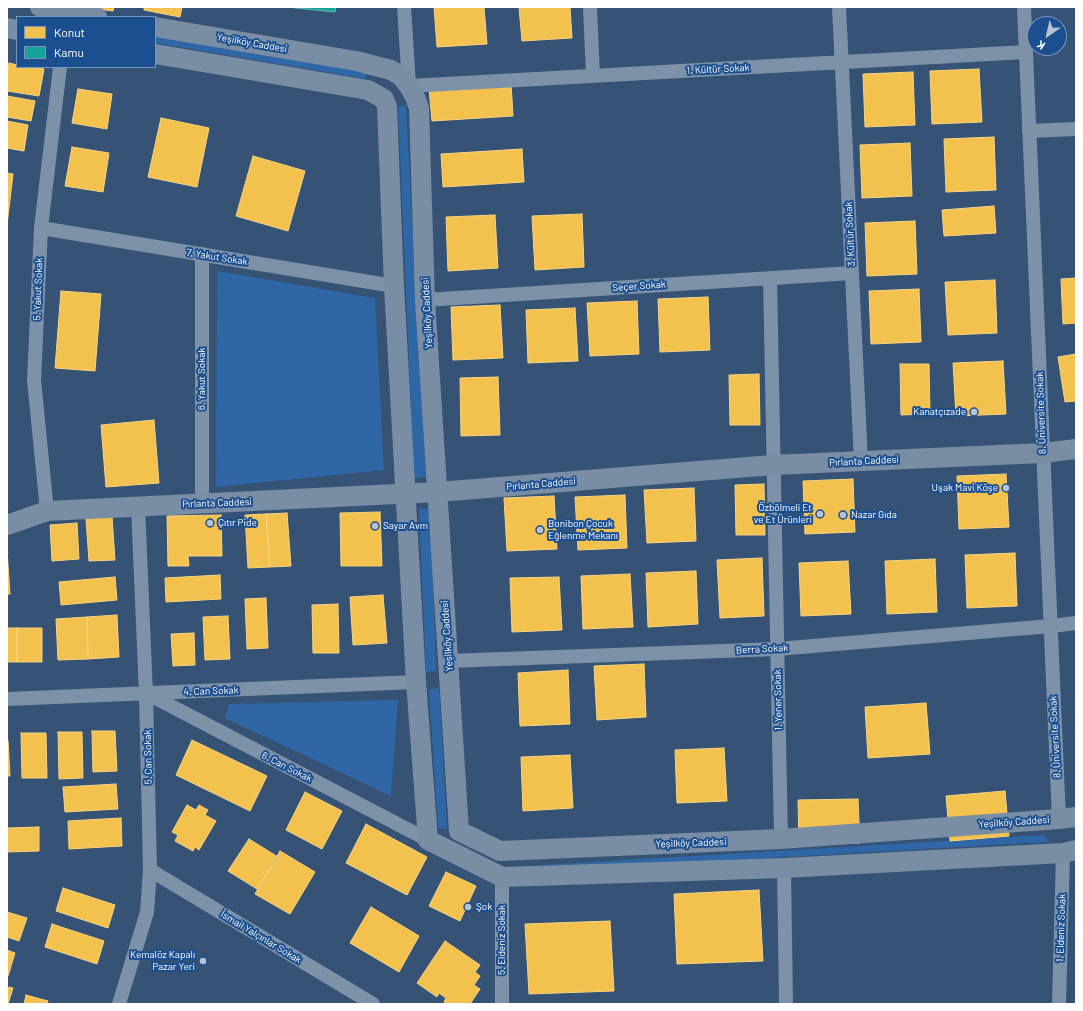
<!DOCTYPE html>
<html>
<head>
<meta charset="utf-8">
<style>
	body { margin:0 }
	#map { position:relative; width:1083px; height:1011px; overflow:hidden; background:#365274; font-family:Barlow,sans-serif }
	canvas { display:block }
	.frame { position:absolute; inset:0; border:8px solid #fff; pointer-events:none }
	.legend { position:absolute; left:16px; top:16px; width:140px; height:52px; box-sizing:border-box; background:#1b4f8f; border:1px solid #7695bc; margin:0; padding:5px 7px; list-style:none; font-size:12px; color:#fff }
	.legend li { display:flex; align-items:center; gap:8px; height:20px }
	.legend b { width:20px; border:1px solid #7695bc }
	.north { position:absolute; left:1027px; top:16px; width:40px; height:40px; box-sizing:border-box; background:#1b4f8f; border:1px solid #7695bc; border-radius:50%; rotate:214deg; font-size:11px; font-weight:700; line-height:16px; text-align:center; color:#fff }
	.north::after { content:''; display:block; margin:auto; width:14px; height:18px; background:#b9c2ce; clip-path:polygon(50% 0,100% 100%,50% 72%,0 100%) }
</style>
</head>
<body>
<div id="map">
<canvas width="1083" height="1011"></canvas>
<div class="frame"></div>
<ul class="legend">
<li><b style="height:11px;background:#f2c14e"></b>Konut</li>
<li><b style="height:11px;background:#17a398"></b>Kamu</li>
</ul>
<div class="north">K</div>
</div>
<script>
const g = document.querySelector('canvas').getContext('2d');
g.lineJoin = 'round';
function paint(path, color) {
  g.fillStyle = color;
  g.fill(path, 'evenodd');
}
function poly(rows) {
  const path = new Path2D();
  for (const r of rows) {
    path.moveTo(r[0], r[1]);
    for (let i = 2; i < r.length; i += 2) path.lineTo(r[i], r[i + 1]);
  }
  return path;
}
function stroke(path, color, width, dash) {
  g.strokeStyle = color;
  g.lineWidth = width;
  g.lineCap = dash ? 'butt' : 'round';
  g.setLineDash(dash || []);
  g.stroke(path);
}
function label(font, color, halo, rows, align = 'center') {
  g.font = font + ' Barlow,sans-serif';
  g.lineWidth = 4;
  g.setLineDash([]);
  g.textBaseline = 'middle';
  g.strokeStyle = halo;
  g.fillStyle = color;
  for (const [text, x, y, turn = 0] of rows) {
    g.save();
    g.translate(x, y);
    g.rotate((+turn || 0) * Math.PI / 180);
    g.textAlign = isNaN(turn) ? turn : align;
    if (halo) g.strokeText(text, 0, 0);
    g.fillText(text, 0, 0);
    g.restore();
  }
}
paint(poly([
	[155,37,366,72,366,79,155,43],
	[398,106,406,106,426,477,414,478],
	[217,271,375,298,384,470,216,487],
	[431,508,436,671,426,672,419,509],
	[439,688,447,829,438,828,429,690],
	[398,700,391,796,225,718,229,704],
	[1045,835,1047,842,542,871,541,865]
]), '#2f66a5');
const homes = poly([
	[83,7,114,7,113,11,83,7],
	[144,7,182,7,180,17,144,10,144,7],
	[434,7,484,7,487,44,437,47,434,7],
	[519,7,570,7,572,38,522,41,519,7],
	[9,63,17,65,17,67,30,67,44,69,39,96,7,91,7,74,9,63],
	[979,69,982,122,932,124,930,71,979,69],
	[913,72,915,125,865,127,863,74,913,72],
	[511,83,513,116,432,121,429,88,511,83],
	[78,89,112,94,107,129,72,123,78,89],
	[7,96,35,101,31,121,7,117,7,96],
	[161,118,209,128,197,187,148,177,161,118],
	[7,121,28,125,24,151,7,148,7,121],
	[994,137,996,190,946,192,944,139,994,137],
	[910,143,912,196,862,198,860,145,910,143],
	[72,147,109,153,103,192,65,186,72,147],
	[522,149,524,182,443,187,441,154,522,149],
	[253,156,305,171,288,231,236,216,253,156],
	[7,173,13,174,7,225,7,173],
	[994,206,996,233,944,236,942,210,994,206],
	[582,214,584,267,535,270,532,216,582,214],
	[495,215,498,268,448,271,446,217,495,215],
	[915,221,917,274,867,276,865,223,915,221],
	[1076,278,1076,323,1063,324,1061,279,1076,278],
	[995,280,997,333,948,335,945,282,995,280],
	[919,289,921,342,871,344,869,291,919,289],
	[61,291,101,294,95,371,55,368,61,291],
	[708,297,710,350,660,352,658,299,708,297],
	[637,301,639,354,590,356,587,303,637,301],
	[500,305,503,358,453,360,451,307,500,305],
	[575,308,578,361,528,363,526,310,575,308],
	[1076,354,1076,401,1065,402,1058,357,1076,354],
	[1003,361,1006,414,956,416,953,363,1003,361],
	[900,364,929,364,930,414,901,415,900,364],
	[759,374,760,425,730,425,729,375,759,374],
	[498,377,500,435,461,436,460,378,498,377],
	[154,420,159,483,106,487,101,425,154,420],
	[1006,474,1009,527,959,529,957,476,1006,474],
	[853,479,855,532,805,534,803,481,853,479],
	[764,484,765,535,736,535,735,485,764,484],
	[694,488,696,541,647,543,644,490,694,488],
	[625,495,627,548,578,550,575,497,625,495],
	[554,496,557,549,507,551,504,498,554,496],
	[380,512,382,566,341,566,340,513,380,512],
	[287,513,291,566,270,567,266,514,287,513],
	[266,514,270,567,248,568,245,515,266,514],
	[221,515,222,556,188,556,189,566,168,566,167,516,221,515],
	[112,517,115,560,89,561,86,519,112,517],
	[77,523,79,559,52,561,50,525,77,523],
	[7,550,10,594,7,594,7,550],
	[1015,553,1017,606,967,608,965,555,1015,553],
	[762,558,764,616,720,618,717,560,762,558],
	[935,559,937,612,887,614,885,561,935,559],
	[848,561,851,614,801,616,799,563,848,561],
	[696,571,698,624,648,627,646,573,696,571],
	[630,574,633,627,583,629,581,576,630,574],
	[220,575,221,599,166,602,165,578,220,575],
	[115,577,117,600,61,605,59,582,115,577],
	[559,577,562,630,512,632,510,578,559,577],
	[383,595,387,643,353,645,350,597,383,595],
	[266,598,268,648,247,649,245,599,266,598],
	[338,604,339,653,313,653,312,605,338,604],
	[117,615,119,657,88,659,87,617,117,615],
	[228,616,230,659,205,660,203,617,228,616],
	[87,617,88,659,58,660,56,619,87,617],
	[7,628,17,628,17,662,7,662,7,628],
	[17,628,42,628,42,662,17,662,17,628],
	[194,633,195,665,173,666,171,634,194,633],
	[644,664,646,717,597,720,594,666,644,664],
	[568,670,570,724,520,726,518,673,568,670],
	[926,703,930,754,868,758,865,707,926,703],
	[92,731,115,731,117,771,93,772,92,731],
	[58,732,82,732,83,778,59,779,58,732],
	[21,733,46,733,47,778,22,778,21,733],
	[7,740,8,740,10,776,7,776,7,740],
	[192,740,267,776,250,811,176,775,192,740],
	[724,748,727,801,677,803,675,750,724,748],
	[570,755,573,808,523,811,521,757,570,755],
	[116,784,118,809,65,812,63,787,116,784],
	[1005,791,1009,836,950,841,946,796,1005,791],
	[305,792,342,811,322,849,286,830,305,792],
	[858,799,860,843,799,845,798,800,858,799],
	[187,805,196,810,199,805,208,810,205,815,216,821,199,850,195,847,193,851,175,841,178,835,172,832,187,805],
	[121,818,122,846,69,849,68,821,121,818],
	[366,824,427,857,407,895,346,863,366,824],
	[39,827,39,851,7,852,7,828,39,827],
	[249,839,278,857,257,889,228,871,249,839],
	[280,851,315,872,290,914,255,894,280,851],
	[446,872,476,886,460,921,429,906,446,872],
	[63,888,115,905,108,928,56,911,63,888],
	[759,890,763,961,677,964,674,894,759,890],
	[371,907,419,936,399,972,350,943,371,907],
	[7,912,27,918,19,941,7,937,7,912],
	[610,921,614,991,529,994,525,924,610,921],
	[52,924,104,941,97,964,45,947,52,924],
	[445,941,480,965,475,972,480,976,474,985,480,989,470,1004,447,1004,444,1002,446,998,439,993,437,997,417,983,445,941],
	[7,950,15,953,8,976,7,976,7,950],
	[7,987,13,988,8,1004,7,1004,7,987],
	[26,995,48,1001,47,1004,24,1004,26,995]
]);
paint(homes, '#f2c14e');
stroke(homes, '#f6d483', 1);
const public = poly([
	[286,7,336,7,335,12,286,7]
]);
paint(public, '#17a398');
stroke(public, '#5dbfb7', 1);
stroke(poly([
	[404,7,409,86,1026,52],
	[590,7,593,76],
	[839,7,861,461],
	[1024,7,1059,819],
	[1029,131,1076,129],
	[41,228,394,286],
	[202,254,202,504],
	[770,278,781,839],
	[425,300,852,273],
	[47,511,34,380,41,228,60,67],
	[448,661,777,649,1051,626,1076,623],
	[148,694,428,840],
	[7,699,416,682],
	[784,868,786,1004],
	[150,870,373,1004],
	[119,1004,147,912,150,870,146,694,138,506],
	[502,1004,502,877],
	[1059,1004,1063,853]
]), '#7d92a8', 14);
stroke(poly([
	[40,7,97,17],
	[155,27,356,61,391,70,401,76,409,86,415,97,419,108,425,300,459,831,500,851,781,839,1059,819,1076,817],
	[7,28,17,30],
	[155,54,368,90,384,99,387,107,394,286,416,682,428,840,502,877,784,868,1063,853,1076,850],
	[7,525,47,511,438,492,773,465,1043,453,1076,449]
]), '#798da4', 20);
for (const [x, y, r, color] of [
	[974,412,4,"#b9c2ce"],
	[1006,488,4,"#b9c2ce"],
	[820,514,4,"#b9c2ce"],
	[843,515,4,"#b9c2ce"],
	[210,523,4,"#b9c2ce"],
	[375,526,4,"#b9c2ce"],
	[540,530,4,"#b9c2ce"],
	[468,907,4,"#b9c2ce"],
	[203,961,4,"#b9c2ce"]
]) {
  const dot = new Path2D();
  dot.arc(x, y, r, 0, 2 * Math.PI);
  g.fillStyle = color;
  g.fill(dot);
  stroke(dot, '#1b4f8f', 1.5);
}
label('10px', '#fff', '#1b4f8f', [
	["Yeşilköy Caddesi",252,43,10],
	["1. Kültür Sokak",718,69,-3],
	["3. Kültür Sokak",850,234,-93],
	["7. Yakut Sokak",217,257,9],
	["Seçer Sokak",639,286,-4],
	["5. Yakut Sokak",38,289,-88],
	["Yeşilköy Caddesi",427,313,-93],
	["6. Yakut Sokak",202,379,-90],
	["8. Üniversite Sokak",1041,413,-92],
	["Pırlanta Caddesi",864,461,-3],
	["Pırlanta Caddesi",541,484,-5],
	["Pırlanta Caddesi",217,503,-2],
	["Yeşilköy Caddesi",447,636,-94],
	["Berra Sokak",762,649,-3],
	["4. Can Sokak",211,691,-2],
	["1. Yener Sokak",778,700,-91],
	["8. Üniversite Sokak",1055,737,-93],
	["5. Can Sokak",148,757,-91],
	["6. Can Sokak",287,767,27],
	["Yeşilköy Caddesi",1014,822,-4],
	["Yeşilköy Caddesi",691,843,-2],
	["1. Eldeniz Sokak",1061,928,-88],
	["İsmail Yalçınlar Sokak",261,937,31],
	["5. Eldeniz Sokak",502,940,-90]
]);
label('10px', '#fff', '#1b4f8f', [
	["Kanatçızade",966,412,"right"],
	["Uşak Mavi Köşe",998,488,"right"],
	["Özbölmeli Et",812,508,"right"],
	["ve Et Ürünleri",812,520,"right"],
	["Nazar Gıda",851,515],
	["Çıtır Pide",218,523],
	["Bonibon Çocuk",548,524],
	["Eğlenme Mekanı",548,536],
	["Sayar Avm",383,526],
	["Şok",476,907],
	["Kemalöz Kapalı",195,955,"right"],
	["Pazar Yeri",195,967,"right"]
], 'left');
</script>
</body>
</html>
